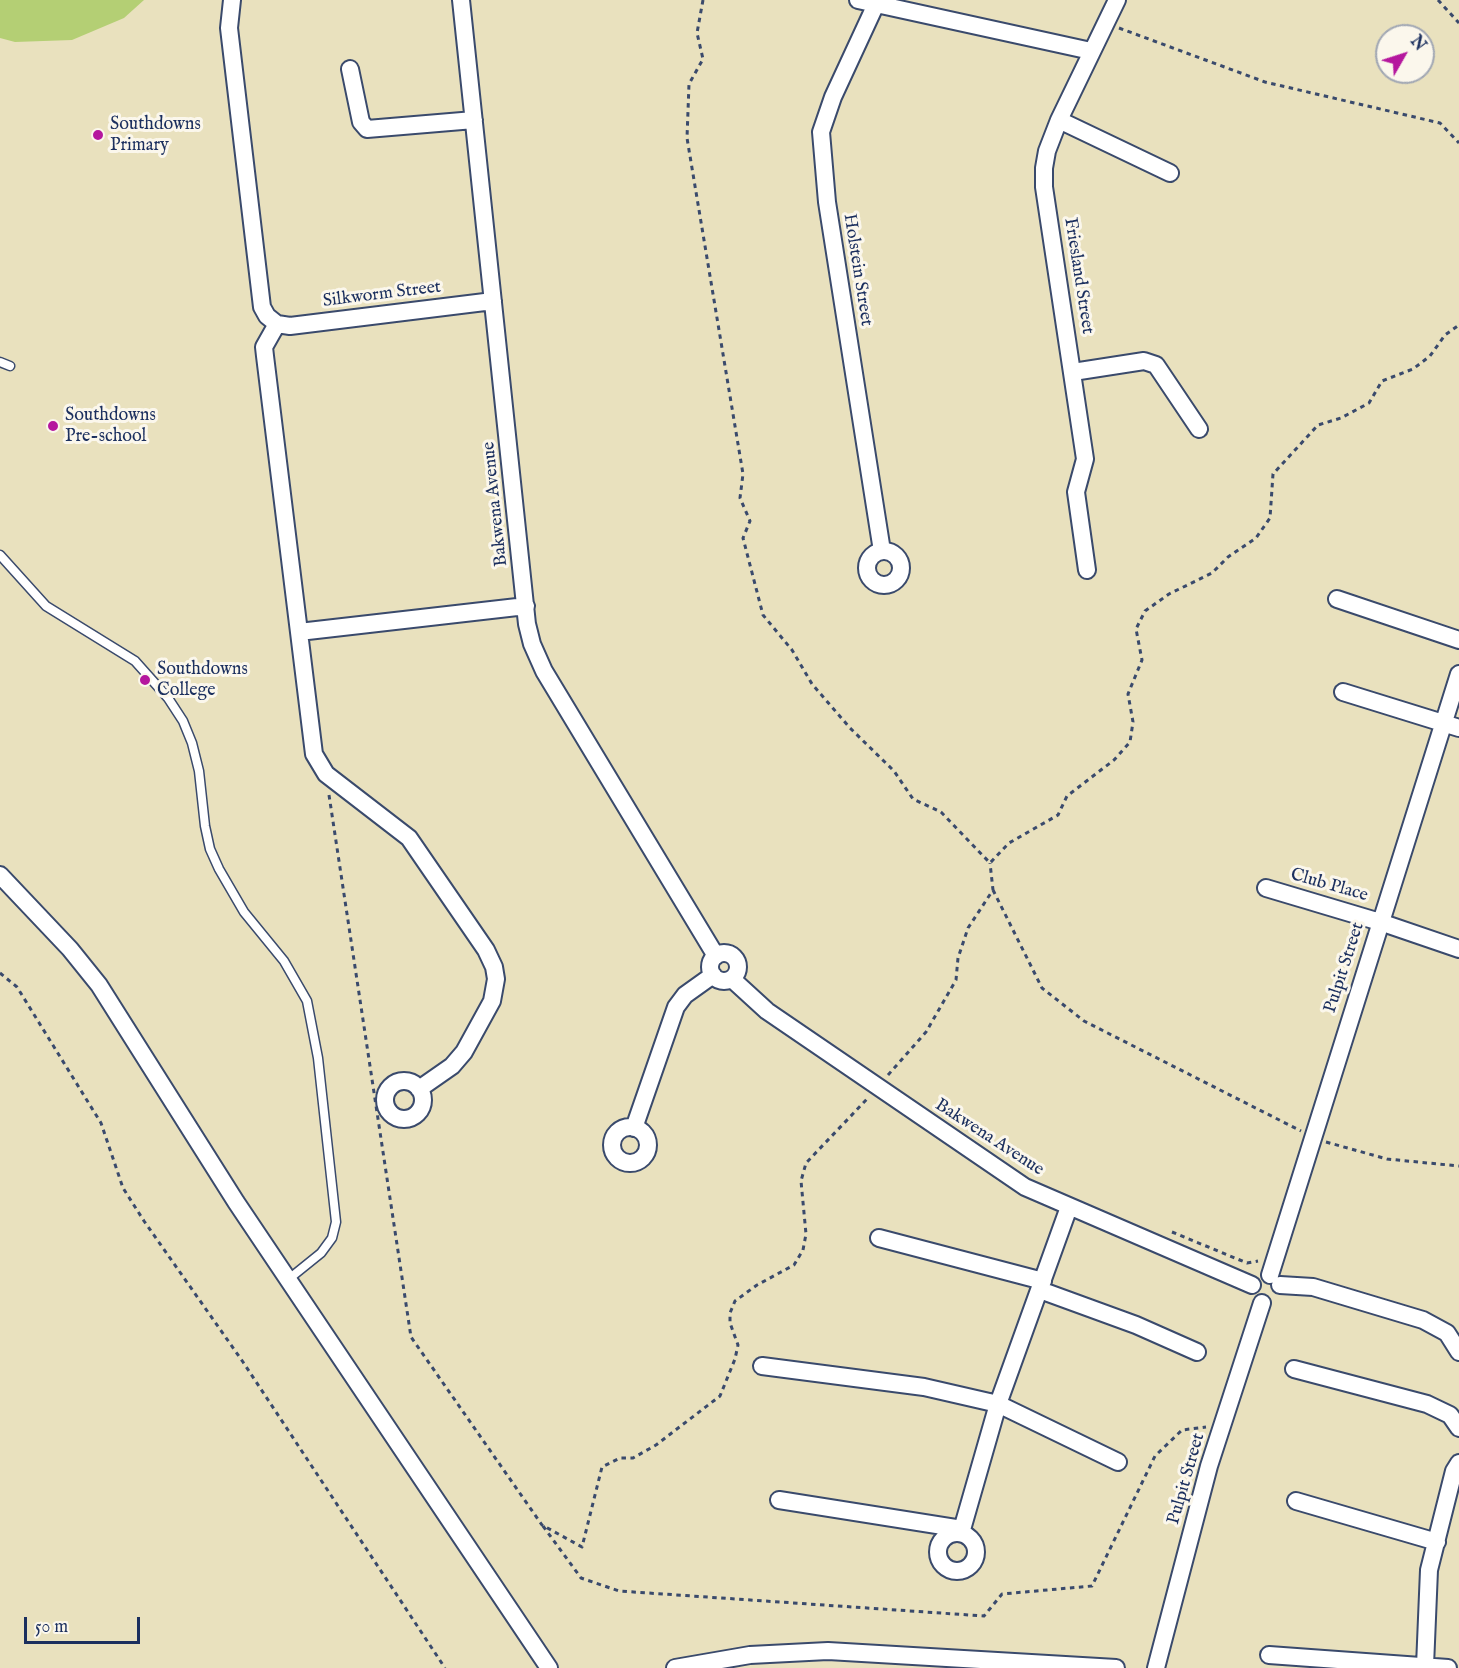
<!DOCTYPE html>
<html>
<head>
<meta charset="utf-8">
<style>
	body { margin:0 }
	#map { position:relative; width:1459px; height:1668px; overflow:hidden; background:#e9e1be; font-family:"IM FELL English",serif }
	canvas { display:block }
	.north { position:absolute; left:1375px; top:24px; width:60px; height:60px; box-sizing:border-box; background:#fbf7ec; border:2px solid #a1a7b3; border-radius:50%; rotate:51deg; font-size:16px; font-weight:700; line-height:24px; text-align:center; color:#1b2f5e }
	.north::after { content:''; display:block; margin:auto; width:21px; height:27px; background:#b5179e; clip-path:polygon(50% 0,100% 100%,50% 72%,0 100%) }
	.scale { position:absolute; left:24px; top:1617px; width:116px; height:27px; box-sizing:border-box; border:3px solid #1b2f5e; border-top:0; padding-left:8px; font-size:18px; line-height:21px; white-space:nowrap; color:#1b2f5e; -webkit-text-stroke:4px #fbf7ec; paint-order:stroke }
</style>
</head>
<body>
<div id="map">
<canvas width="1459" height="1668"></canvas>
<div class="north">N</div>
<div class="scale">50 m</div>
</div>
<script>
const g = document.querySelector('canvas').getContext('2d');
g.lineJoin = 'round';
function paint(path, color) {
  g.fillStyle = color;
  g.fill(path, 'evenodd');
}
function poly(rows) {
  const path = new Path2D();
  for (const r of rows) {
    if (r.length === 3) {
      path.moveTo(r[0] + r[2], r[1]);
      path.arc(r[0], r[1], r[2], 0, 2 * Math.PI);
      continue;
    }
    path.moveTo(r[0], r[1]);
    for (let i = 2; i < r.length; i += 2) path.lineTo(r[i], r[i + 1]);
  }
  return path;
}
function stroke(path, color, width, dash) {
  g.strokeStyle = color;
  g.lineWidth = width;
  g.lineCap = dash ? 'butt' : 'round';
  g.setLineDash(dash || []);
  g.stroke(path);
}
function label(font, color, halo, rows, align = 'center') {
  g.font = font + ' "IM FELL English",serif';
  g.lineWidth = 6;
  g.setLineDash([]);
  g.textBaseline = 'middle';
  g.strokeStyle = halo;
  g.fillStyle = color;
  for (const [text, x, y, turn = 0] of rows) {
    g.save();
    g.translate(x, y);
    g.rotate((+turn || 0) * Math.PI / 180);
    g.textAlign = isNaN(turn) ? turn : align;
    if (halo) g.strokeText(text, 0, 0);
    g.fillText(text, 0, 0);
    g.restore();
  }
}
paint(poly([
	[0,0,144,0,124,18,72,40,15,42,0,38]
]), '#b4cf74');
const lane = poly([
	[0,362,10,366],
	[0,555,46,606,135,661,168,698,183,721,192,743,199,771,205,826,210,849,219,869,244,912,284,961,307,1001,318,1058,336,1222,332,1238,321,1253,290,1278]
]);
const street = poly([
	[232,0,229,28,262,307,267,316,277,324,290,326,493,301],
	[461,0,527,624,532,644,544,671,716,956],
	[858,0,1091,51],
	[876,4,833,97,821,132,827,202,882,551],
	[350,69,361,122,367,129,474,120],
	[1059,120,1170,173],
	[277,324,264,347,265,356,314,754,326,774,409,838,486,950,494,967,496,979,492,1001,464,1052,452,1066,419,1089],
	[1073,372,1144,361,1156,365,1199,429],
	[884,568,17],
	[1087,570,1076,492,1085,459,1044,187,1044,168,1047,151,1059,120,1117,0],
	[1337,599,1459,640],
	[299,632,526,606],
	[1343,692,1459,728],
	[0,875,70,949,99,985,236,1202,549,1668],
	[1266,888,1380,922,1459,949],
	[724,967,14],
	[732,979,767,1011,1025,1187,1252,1285],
	[404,1100,19],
	[630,1145,18],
	[634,1128,676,1007,685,995,713,975],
	[879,1238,1043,1281],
	[1270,1275,1459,674],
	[1280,1285,1313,1287,1423,1320,1447,1333,1459,1352],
	[1040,1290,1136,1325,1197,1352],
	[762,1366,924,1387,998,1404,1118,1462],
	[1294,1369,1427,1404,1450,1415,1459,1428],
	[779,1500,962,1529],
	[1296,1501,1437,1542],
	[957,1552,19],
	[961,1533,998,1404,1069,1207],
	[1269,1655,1448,1668],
	[1425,1666,1429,1570,1454,1471,1459,1463],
	[675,1668,750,1655,828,1651,1116,1668],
	[1156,1668,1209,1466,1262,1303]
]);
stroke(lane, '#3a4a6c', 11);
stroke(street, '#3a4a6c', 20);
stroke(poly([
	[703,0,697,33,703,59,689,84,687,138,743,474,740,498,750,521,743,538,763,615,792,650,812,684,850,728,894,771,913,799,941,812,990,863,1009,843,1058,815,1067,796,1114,760,1130,742,1133,722,1128,694,1142,660,1136,629,1145,611,1169,594,1212,573,1228,557,1256,538,1270,518,1273,474,1318,425,1341,418,1369,403,1382,381,1413,369,1430,356,1445,335,1459,325],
	[1438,0,1459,23],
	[1119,28,1265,82,1440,123,1459,143],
	[329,795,411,1337,542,1525,582,1547,602,1467,620,1458,633,1458,656,1445,720,1396,735,1359,738,1345,730,1323,730,1313,735,1301,757,1285,794,1265,803,1250,806,1234,801,1181,806,1163,868,1098],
	[993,890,1042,988,1084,1021,1301,1131],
	[0,973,17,987,101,1123,123,1188,144,1221,243,1362,445,1668],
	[888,1075,926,1032,956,980,958,958,968,928,993,890,990,863],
	[1326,1142,1387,1159,1459,1166],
	[1172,1232,1247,1263,1258,1261],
	[543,1526,581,1578,619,1591,984,1616,1002,1594,1092,1586,1155,1456,1182,1430,1206,1427]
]), '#3a4a6c', 3, [4.5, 4.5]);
stroke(lane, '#fff', 8);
stroke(street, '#fff', 16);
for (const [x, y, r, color] of [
	[98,135,6,"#b5179e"],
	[53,426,6,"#b5179e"],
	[145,680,6,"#b5179e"]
]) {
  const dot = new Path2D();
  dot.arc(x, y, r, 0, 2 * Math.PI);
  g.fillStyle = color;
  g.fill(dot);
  stroke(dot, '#fbf7ec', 2);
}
label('18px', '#1b2f5e', '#fbf7ec', [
	["Southdowns",110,125],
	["Primary",110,146],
	["Southdowns",65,416],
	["Pre-school",65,437],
	["Southdowns",157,670],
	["College",157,691]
], 'left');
label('18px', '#1b2f5e', '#fbf7ec', [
	["Holstein Street",857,270,81],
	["Friesland Street",1078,276,81],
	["Silkworm Street",382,295,-7],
	["Bakwena Avenue",496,504,-96],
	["Club Place",1329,886,16],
	["Pulpit Street",1345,968,-72],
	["Bakwena Avenue",989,1138,33],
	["Pulpit Street",1187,1479,-74]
]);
</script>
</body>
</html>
